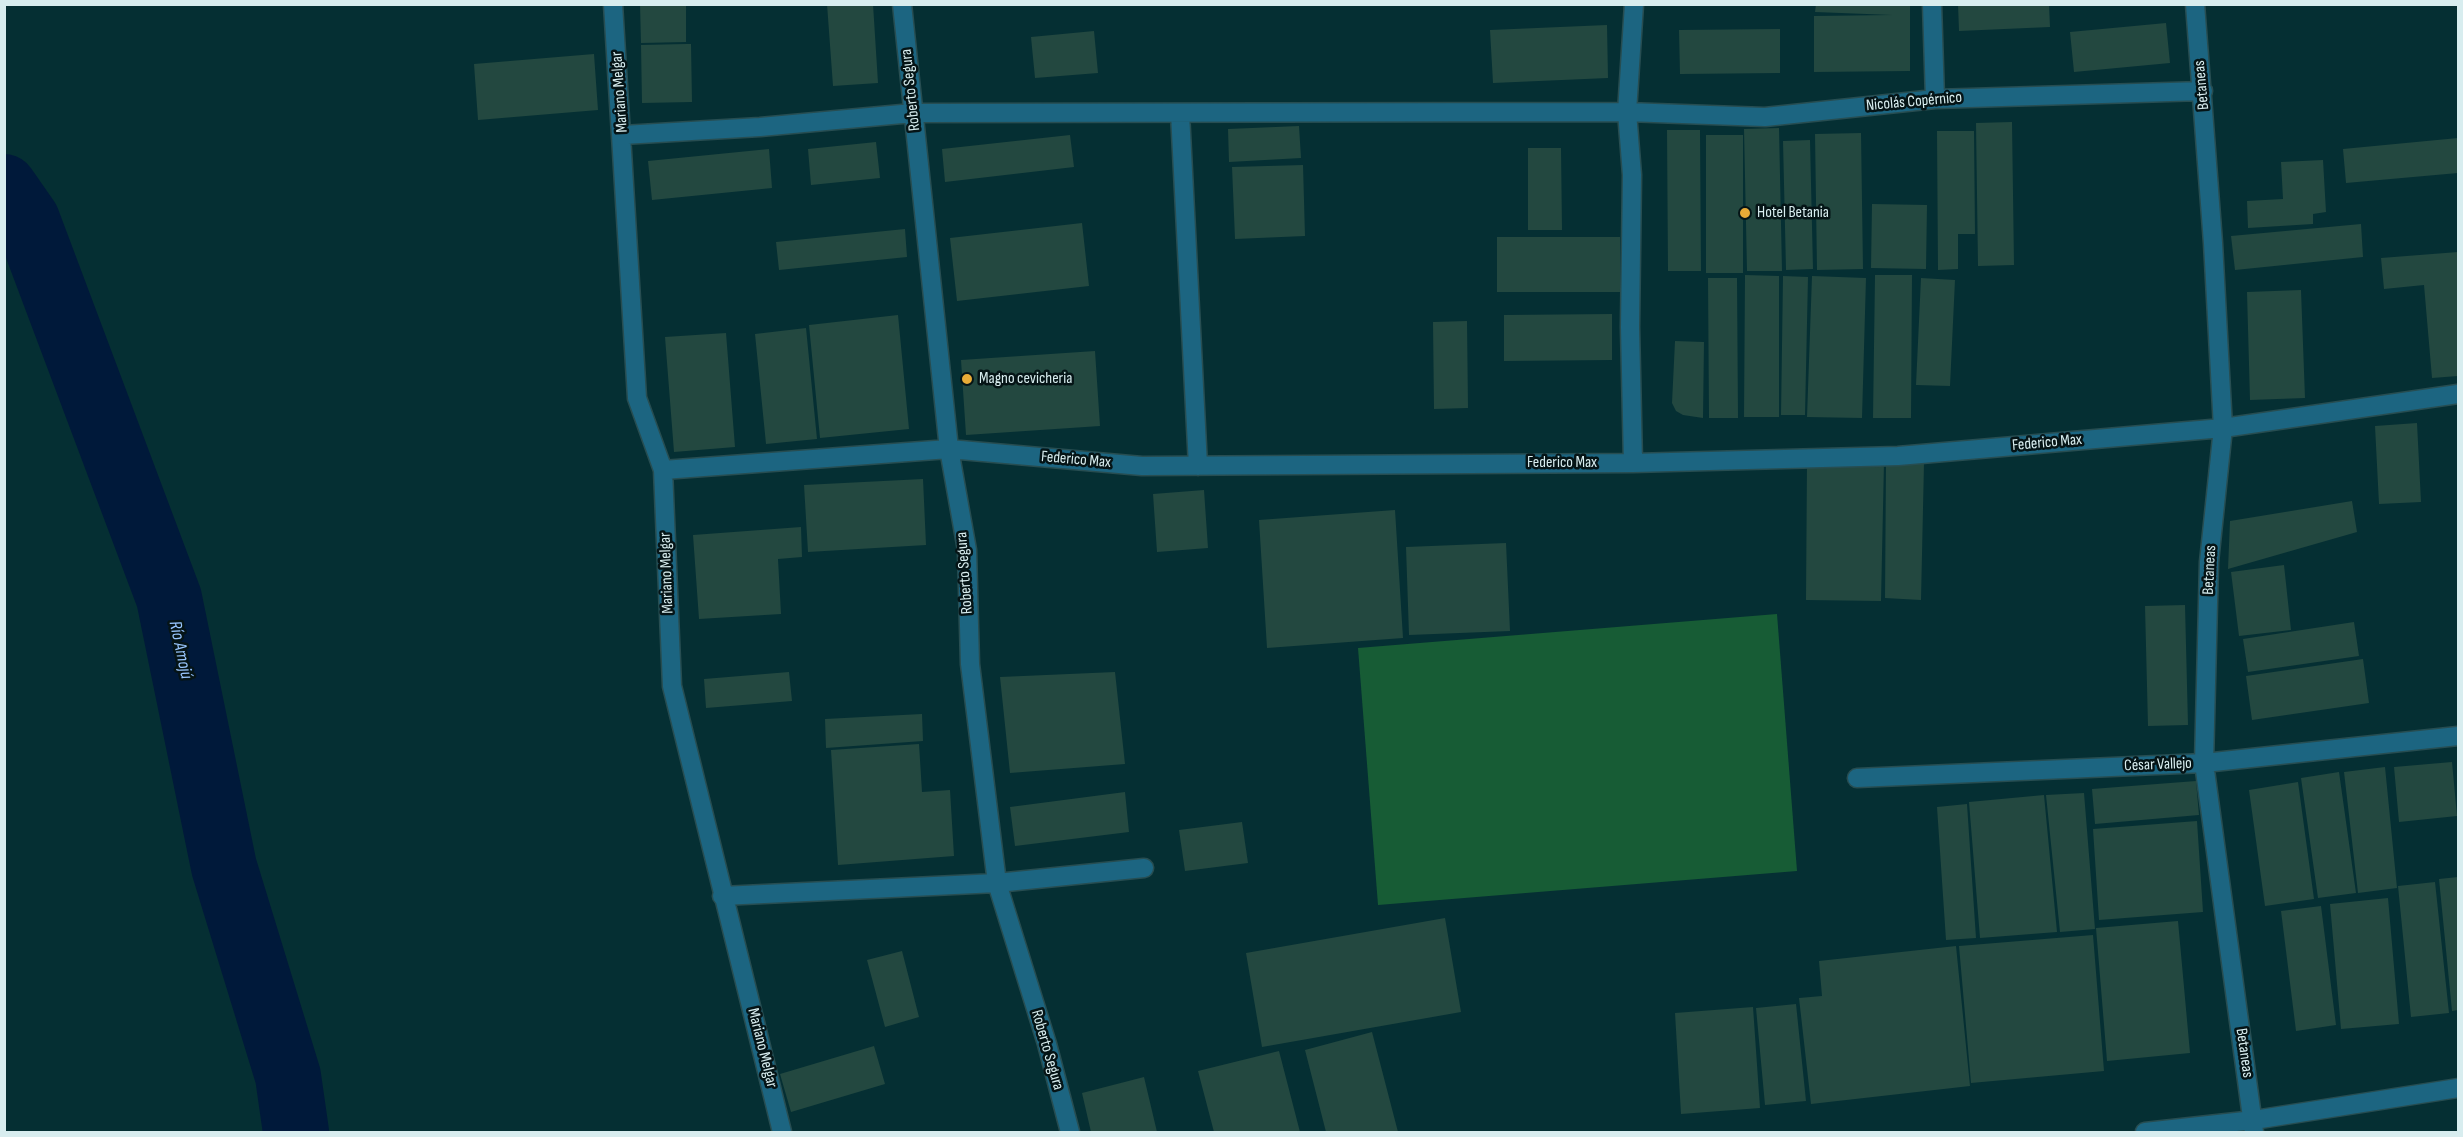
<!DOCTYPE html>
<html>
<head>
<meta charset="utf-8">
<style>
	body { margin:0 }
	#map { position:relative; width:2463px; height:1137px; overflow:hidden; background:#052f33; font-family:"Sofia Sans Condensed",sans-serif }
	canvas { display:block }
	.frame { position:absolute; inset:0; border:6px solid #d8edef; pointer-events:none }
</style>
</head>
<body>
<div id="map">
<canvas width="2463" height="1137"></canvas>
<div class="frame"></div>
</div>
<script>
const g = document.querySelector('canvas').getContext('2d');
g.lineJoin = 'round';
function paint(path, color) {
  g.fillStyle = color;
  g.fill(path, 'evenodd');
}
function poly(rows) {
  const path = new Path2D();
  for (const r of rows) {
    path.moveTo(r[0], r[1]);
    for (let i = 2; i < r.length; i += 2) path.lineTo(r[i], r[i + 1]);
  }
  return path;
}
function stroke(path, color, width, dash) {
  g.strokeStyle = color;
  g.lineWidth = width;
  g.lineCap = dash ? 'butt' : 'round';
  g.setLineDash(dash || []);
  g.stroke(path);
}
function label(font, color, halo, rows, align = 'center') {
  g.font = font + ' "Sofia Sans Condensed",sans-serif';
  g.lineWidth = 5;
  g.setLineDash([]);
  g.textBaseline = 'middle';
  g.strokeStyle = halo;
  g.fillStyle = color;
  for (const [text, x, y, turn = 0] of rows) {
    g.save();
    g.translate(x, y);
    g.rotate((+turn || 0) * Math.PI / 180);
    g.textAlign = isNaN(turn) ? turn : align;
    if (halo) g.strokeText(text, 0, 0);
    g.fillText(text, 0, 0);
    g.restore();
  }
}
paint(poly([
	[1777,614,1797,871,1378,905,1358,648]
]), '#175c35');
stroke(poly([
	[4,187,27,220,169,598,224,867,288,1076,296,1132]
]), '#00193a', 66);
paint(poly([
	[640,4,686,4,686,42,641,43],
	[827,4,873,4,878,83,833,86],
	[1816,4,1910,4,1910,71,1814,72,1814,16,1892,15,1815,12],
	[1958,4,2049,4,2050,27,1959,31],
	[2166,23,2170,63,2074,72,2070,32],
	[1607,25,1608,78,1493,83,1490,30],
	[1780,29,1780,73,1680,74,1679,30],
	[1094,31,1098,73,1035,78,1031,37],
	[686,44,691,44,692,102,642,103,641,45],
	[594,54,598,110,478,120,474,64],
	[2012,122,2014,265,1978,266,1976,123],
	[1299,126,1301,158,1229,162,1228,129],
	[1779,128,1782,271,1747,271,1744,129],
	[1667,130,1700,130,1701,271,1668,271],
	[1937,131,1974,131,1975,234,1958,234,1958,269,1938,270],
	[1861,133,1863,269,1817,270,1815,134],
	[1070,135,1074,167,945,182,942,149],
	[1706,135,1743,135,1743,273,1706,273],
	[2458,138,2458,173,2346,183,2343,149],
	[1810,140,1813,269,1786,270,1783,141],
	[876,142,880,178,811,185,808,149],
	[1528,148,1561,148,1562,230,1528,230],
	[769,149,772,188,652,200,648,161],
	[2323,160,2326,212,2313,214,2313,224,2248,228,2247,201,2283,199,2281,162],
	[1303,165,1305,236,1235,239,1232,167],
	[1872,204,1927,205,1926,269,1871,268],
	[1082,223,1089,286,957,301,950,238],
	[2361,224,2363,257,2235,270,2231,236],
	[905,229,907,257,779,270,776,242],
	[1497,237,1620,237,1620,292,1497,292],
	[2458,252,2458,376,2432,378,2424,285,2384,289,2381,258],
	[1745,275,1779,276,1779,417,1744,417],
	[1875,275,1912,275,1911,418,1873,418],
	[1783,276,1808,277,1805,415,1781,415],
	[1812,276,1866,278,1862,418,1807,417],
	[1708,278,1737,278,1738,418,1709,418],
	[1921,278,1955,280,1950,386,1916,385],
	[2301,290,2305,398,2250,400,2247,292],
	[1612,314,1612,360,1504,361,1504,315],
	[898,315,909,429,820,438,809,325],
	[1467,321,1468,408,1434,409,1433,322],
	[806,328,817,439,766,444,755,334],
	[726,333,735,447,674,452,665,337],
	[1675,341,1704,342,1703,418,1683,415,1676,411,1672,403],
	[1095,351,1100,426,966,435,961,360],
	[2417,423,2421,502,2379,504,2375,426],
	[1807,462,1884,462,1881,601,1806,600],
	[1886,462,1924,463,1921,600,1885,598],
	[923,479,926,545,808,552,804,485],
	[1204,490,1208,548,1157,552,1153,494],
	[2352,501,2357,532,2228,569,2230,521],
	[1395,510,1403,638,1267,648,1259,520],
	[801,527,802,557,778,559,781,614,699,619,693,535],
	[1506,543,1510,631,1409,635,1406,547],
	[2284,565,2291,630,2239,636,2231,572],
	[2185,605,2188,725,2148,726,2145,606],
	[2354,622,2359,656,2248,672,2243,639],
	[2363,659,2369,703,2252,720,2246,676],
	[789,672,792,701,706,708,704,679],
	[1115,672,1125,764,1010,773,1000,677],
	[922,714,923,741,826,748,825,719],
	[919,744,922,792,950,790,954,856,838,865,831,750],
	[2452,762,2457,816,2399,822,2394,767],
	[2385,767,2397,888,2358,893,2344,772],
	[2339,772,2356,893,2318,898,2301,778],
	[2196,781,2199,815,2095,824,2092,789],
	[2298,782,2314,899,2265,906,2249,790],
	[1125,792,1129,832,1015,846,1010,807],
	[2084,793,2095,929,2060,932,2046,795],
	[2044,795,2057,932,1980,938,1969,802],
	[1967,804,1976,938,1946,940,1937,807],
	[2197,821,2203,912,2099,920,2093,829],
	[1242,822,1248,863,1185,871,1179,830],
	[2458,877,2458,1010,2452,1011,2439,879],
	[2435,882,2449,1013,2411,1017,2398,886],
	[2388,898,2399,1024,2341,1029,2330,904],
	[2321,906,2336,1025,2296,1031,2281,911],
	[1445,918,1461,1012,1262,1047,1246,953],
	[2178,921,2190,1053,2107,1061,2096,928],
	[2093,935,2104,1071,1971,1083,1959,946],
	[1956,946,1970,1086,1811,1104,1799,998,1822,996,1819,961],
	[902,951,919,1017,885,1027,867,960],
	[1796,1004,1806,1101,1765,1105,1756,1008],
	[1753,1007,1760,1108,1681,1114,1675,1013],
	[1372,1032,1398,1132,1326,1132,1305,1050],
	[874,1046,885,1084,791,1112,780,1074],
	[1279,1051,1300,1132,1214,1132,1198,1071],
	[1144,1077,1157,1132,1091,1132,1082,1093]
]), '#234840');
const minor = poly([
	[613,4,637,398,663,470,672,686,782,1132],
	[902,4,949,449,967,550,970,664,997,883,1047,1044,1070,1132],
	[1932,4,1935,99],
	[2195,4,2213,243,2223,428,2209,562,2204,763,2254,1132],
	[1180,113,1198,466],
	[623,135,760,127,913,113,1627,112,1765,117,1935,99,2203,91],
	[1633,463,1630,327,1632,175,1627,112,1634,4],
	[663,470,949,449,1142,466,1633,463,1898,456,2223,428,2458,394],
	[1857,778,2204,763,2458,736],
	[722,896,997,883,1144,868],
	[2145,1132,2254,1120,2458,1088]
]);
stroke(minor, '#274d51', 21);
stroke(minor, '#1c6581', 18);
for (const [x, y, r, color] of [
	[1745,213,6,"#e8ab37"],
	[967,379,6,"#e8ab37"]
]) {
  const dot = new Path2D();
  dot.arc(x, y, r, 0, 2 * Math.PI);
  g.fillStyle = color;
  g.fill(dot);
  stroke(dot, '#051416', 2);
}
label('16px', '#d8edef', '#051416', [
	["Betaneas",2202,85,-95],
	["Roberto Segura",911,90,-96],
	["Mariano Melgar",620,92,-94],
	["Nicolás Copérnico",1914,102,-5],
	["Federico Max",2047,443,-5],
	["Federico Max",1076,460,5],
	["Federico Max",1562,463],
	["Betaneas",2210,570,-87],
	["Mariano Melgar",667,573,-92],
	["Roberto Segura",965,573,-94],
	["César Vallejo",2158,765,-2],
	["Mariano Melgar",762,1048,76],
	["Roberto Segura",1047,1050,74],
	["Betaneas",2244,1053,82]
]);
label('16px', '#d8edef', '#051416', [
	["Hotel Betania",1757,213],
	["Magno cevicheria",979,379]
], 'left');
label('italic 18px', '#98c5fc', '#051416', [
	["Río Amojú",180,650,78]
]);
</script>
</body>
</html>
